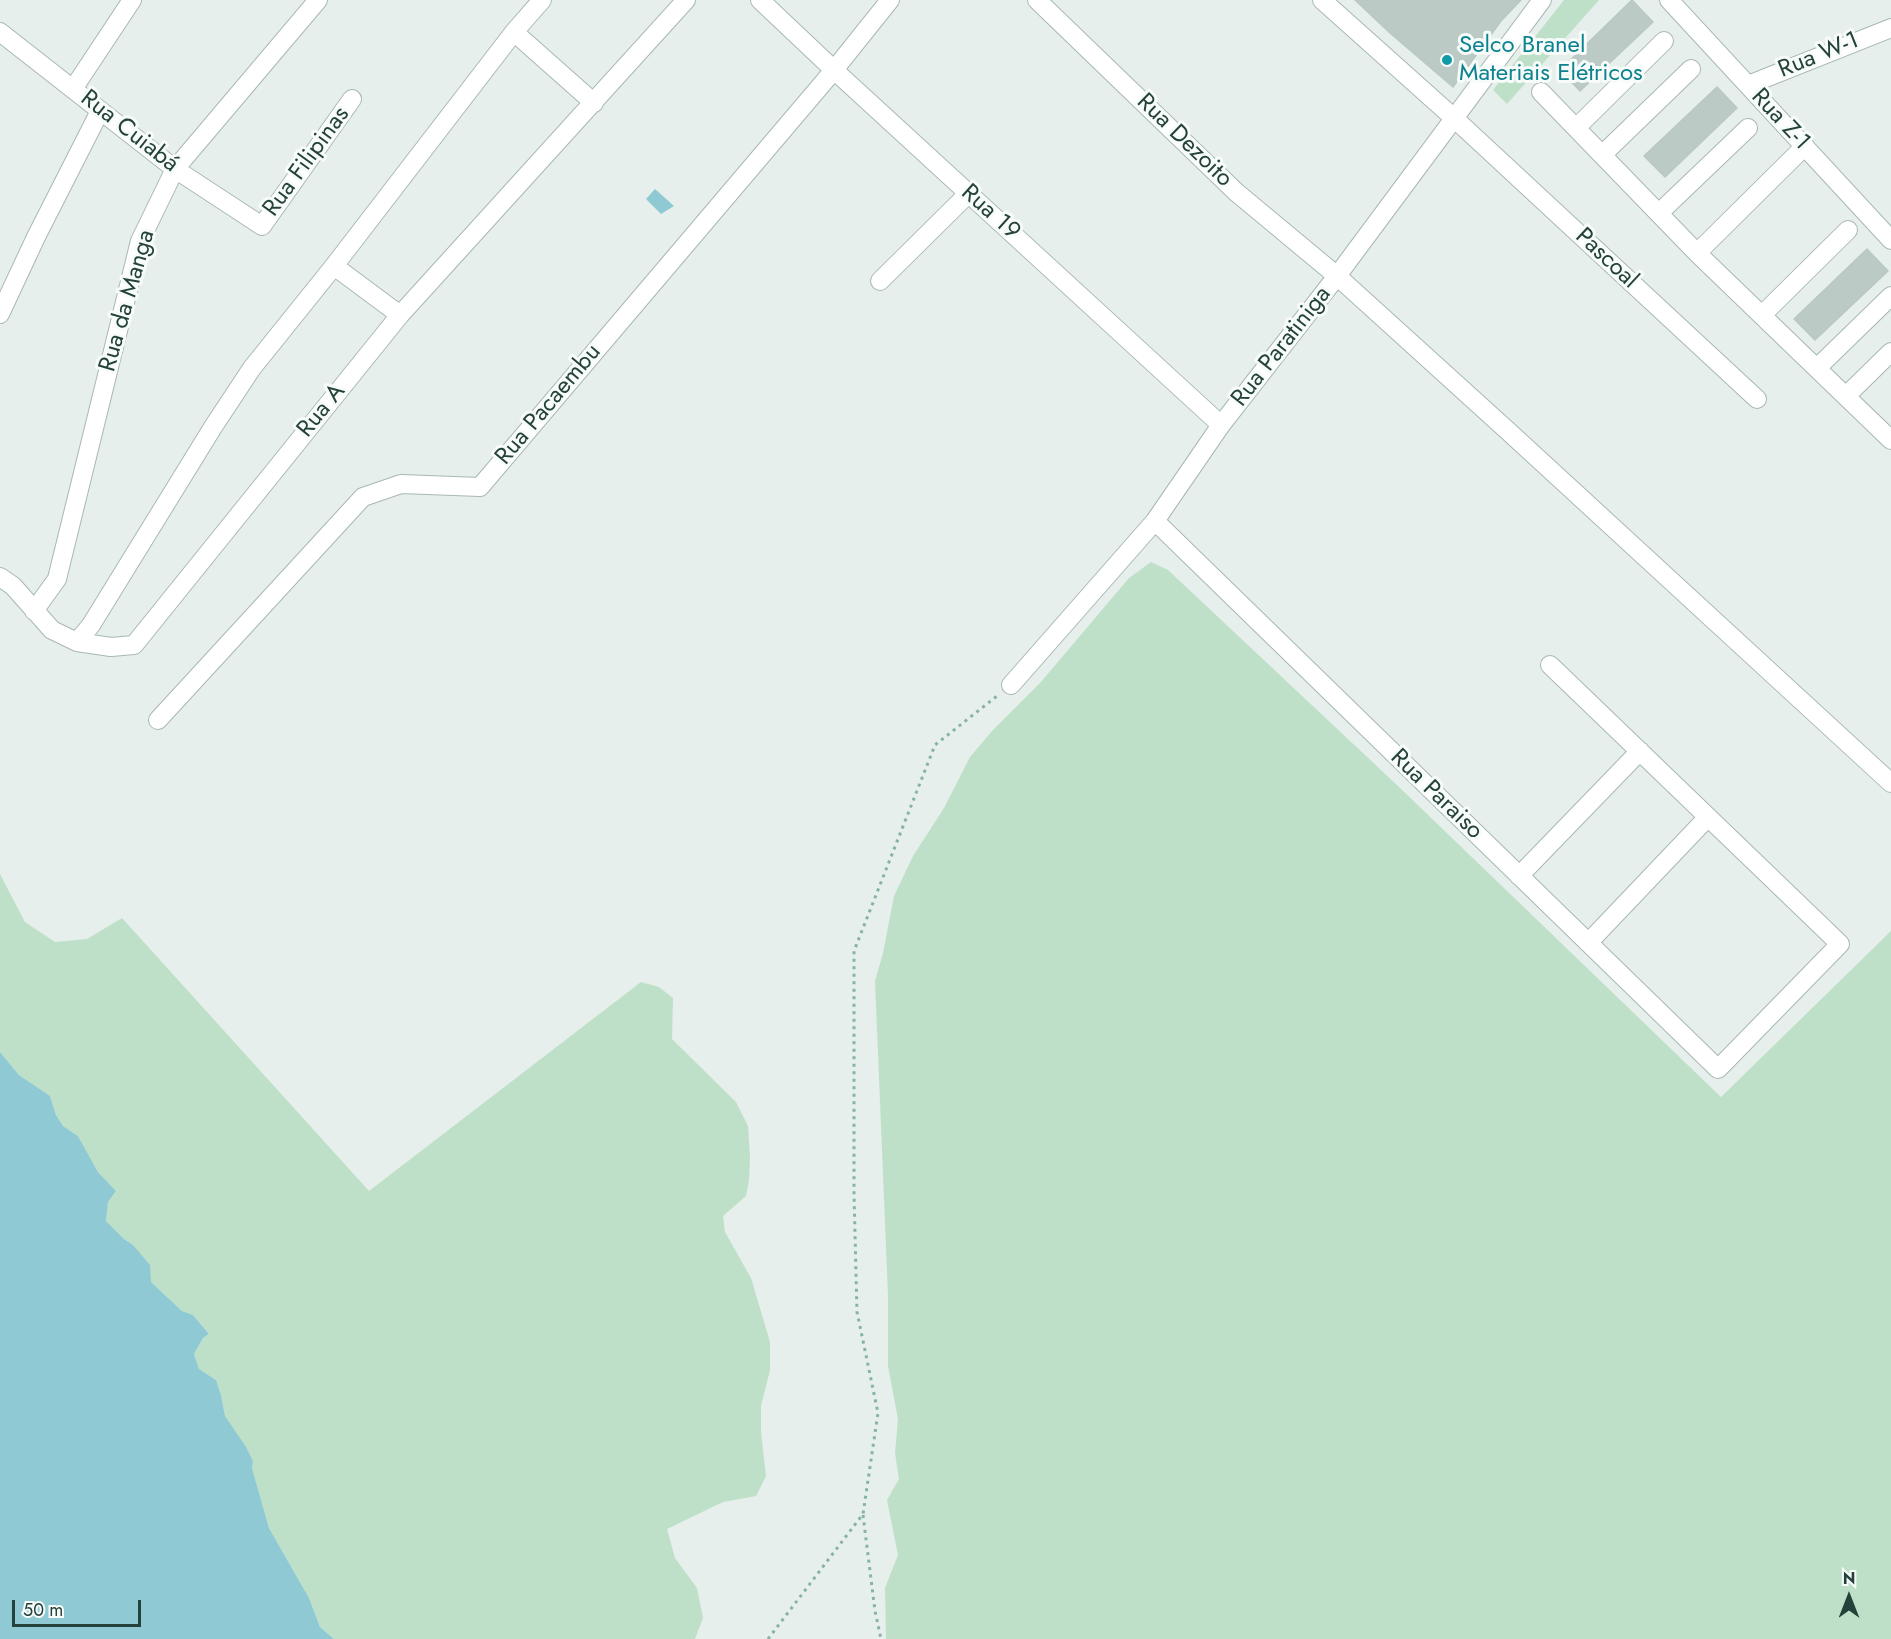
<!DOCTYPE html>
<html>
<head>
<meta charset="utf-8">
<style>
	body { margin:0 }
	#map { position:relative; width:1891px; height:1639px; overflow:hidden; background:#e6efeb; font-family:Jost,sans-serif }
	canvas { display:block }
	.north { position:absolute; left:1819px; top:1567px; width:60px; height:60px; -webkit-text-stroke:4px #f7fbf9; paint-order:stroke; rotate:0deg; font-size:16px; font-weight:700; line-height:24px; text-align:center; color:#24423a }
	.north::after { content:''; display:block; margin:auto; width:21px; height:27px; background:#24423a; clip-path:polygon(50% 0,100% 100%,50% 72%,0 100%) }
	.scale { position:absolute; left:12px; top:1600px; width:129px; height:27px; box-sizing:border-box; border:3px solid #24423a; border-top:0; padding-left:8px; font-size:18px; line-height:21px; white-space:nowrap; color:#24423a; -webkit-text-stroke:4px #f7fbf9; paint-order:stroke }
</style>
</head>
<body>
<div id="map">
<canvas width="1891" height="1639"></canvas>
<div class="north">N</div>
<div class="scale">50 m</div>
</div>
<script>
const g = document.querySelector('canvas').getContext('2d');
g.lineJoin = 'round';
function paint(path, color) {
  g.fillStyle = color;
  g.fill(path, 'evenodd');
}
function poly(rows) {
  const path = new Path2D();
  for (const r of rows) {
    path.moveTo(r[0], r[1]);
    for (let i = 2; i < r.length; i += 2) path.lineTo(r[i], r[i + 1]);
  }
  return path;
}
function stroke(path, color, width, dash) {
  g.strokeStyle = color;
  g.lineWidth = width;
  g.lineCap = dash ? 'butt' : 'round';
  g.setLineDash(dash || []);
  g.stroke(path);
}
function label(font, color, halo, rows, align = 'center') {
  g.font = font + ' Jost,sans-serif';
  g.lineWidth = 6;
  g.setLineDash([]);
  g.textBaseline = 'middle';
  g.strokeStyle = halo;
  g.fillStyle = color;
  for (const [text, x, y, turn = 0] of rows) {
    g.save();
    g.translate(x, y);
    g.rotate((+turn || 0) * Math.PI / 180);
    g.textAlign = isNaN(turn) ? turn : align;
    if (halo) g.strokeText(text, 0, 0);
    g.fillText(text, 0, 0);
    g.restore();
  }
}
paint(poly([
	[1564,0,1599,0,1507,104,1493,90],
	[1151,562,1168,570,1398,786,1721,1097,1891,931,1891,1639,886,1639,885,1588,898,1555,887,1500,899,1479,895,1453,898,1419,888,1366,888,1295,875,981,883,953,894,896,913,856,944,808,970,757,992,731,1040,683,1129,578],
	[0,874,25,922,55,942,87,939,122,918,369,1191,641,982,659,987,673,998,672,1039,736,1102,748,1126,750,1158,749,1180,746,1196,723,1216,725,1232,751,1278,770,1342,770,1370,761,1406,761,1432,766,1476,756,1496,723,1502,667,1529,675,1558,697,1588,703,1618,695,1639,334,1639,320,1627,309,1598,269,1528,252,1468,253,1461,225,1416,221,1395,216,1380,199,1369,194,1354,203,1338,209,1334,193,1315,182,1311,151,1282,133,1245,124,1239,106,1221,108,1202,116,1191,98,1172,78,1136,63,1126,56,1115,50,1096,19,1075,0,1052]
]), '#bfe0c8');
paint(poly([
	[655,189,674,206,661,214,646,199],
	[0,1052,19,1075,50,1096,56,1115,63,1126,78,1136,98,1172,116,1191,108,1202,106,1221,124,1239,133,1245,150,1265,151,1282,182,1311,193,1315,209,1334,203,1338,194,1354,199,1369,216,1380,221,1395,225,1416,246,1447,253,1461,252,1468,269,1528,309,1598,320,1627,334,1639,0,1639]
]), '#8ec9d4');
const building = poly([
	[1355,0,1521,0,1501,21,1453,87,1390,33,1355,0],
	[1632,0,1653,22,1580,91,1560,70,1632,0],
	[1717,87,1737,108,1665,177,1644,156,1717,87],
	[1867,249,1888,271,1815,340,1794,319,1867,249]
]);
paint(building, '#bbcac4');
stroke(building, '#b8c9c2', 1.5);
const minor = poly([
	[760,0,834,70,1221,425],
	[1037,0,1236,192,1337,276,1508,431,1891,783],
	[1322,0,1455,119,1757,399],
	[1669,0,1891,240],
	[0,32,175,169,262,226,352,99],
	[514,32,594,103],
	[1748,85,1891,28],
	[73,89,132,0],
	[1541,92,1697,253,1805,146],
	[1576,128,1664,41],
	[1602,155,1691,69],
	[1659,213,1748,128],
	[1697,253,1891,440],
	[334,266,400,315],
	[880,281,968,194],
	[0,314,36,237,100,111],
	[1762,315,1848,230],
	[1817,368,1891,296],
	[1846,396,1891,352],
	[1155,521,1718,1069,1840,944,1550,665],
	[0,577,13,586,52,630,77,642,111,647,134,645,400,315,686,0],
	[34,611,57,579,140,241,175,169,318,0],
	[77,642,91,625,213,427,252,368,334,266,514,32,542,0],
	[1011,685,1155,521,1221,425,1337,276,1542,0],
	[158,720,363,497,401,484,480,487,834,70,890,0],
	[1519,876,1640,751],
	[1588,943,1708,817]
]);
stroke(minor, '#a8b8b2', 20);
stroke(poly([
	[863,1515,875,1611,881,1639],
	[768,1639,863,1514,878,1413,857,1312,854,1194,854,951,935,745,997,696]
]), '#86b3a5', 3, [3, 4.5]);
stroke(minor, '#fff', 18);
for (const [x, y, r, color] of [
	[1447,60,6,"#0f9aa8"]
]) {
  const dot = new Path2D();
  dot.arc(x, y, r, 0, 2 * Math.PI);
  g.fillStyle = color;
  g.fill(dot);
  stroke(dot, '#f7fbf9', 2);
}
label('24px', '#0d838f', '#f7fbf9', [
	["Selco Branel",1459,46],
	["Materiais Elétricos",1459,74]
], 'left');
label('24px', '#24423a', '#f7fbf9', [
	["Rua W-1",1819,56,-22],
	["Rua Z-1",1780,120,47],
	["Rua Cuiabá",129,132,38],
	["Rua Dezoito",1184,141,44],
	["Rua Filipinas",307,162,-54],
	["Rua 19",990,213,42],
	["Pascoal",1606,259,43],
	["Rua da Manga",128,301,-74],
	["Rua Paratiniga",1282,347,-52],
	["Rua Pacaembu",549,405,-50],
	["Rua A",322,411,-51],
	["Rua Paraiso",1436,795,44]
]);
</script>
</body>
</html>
